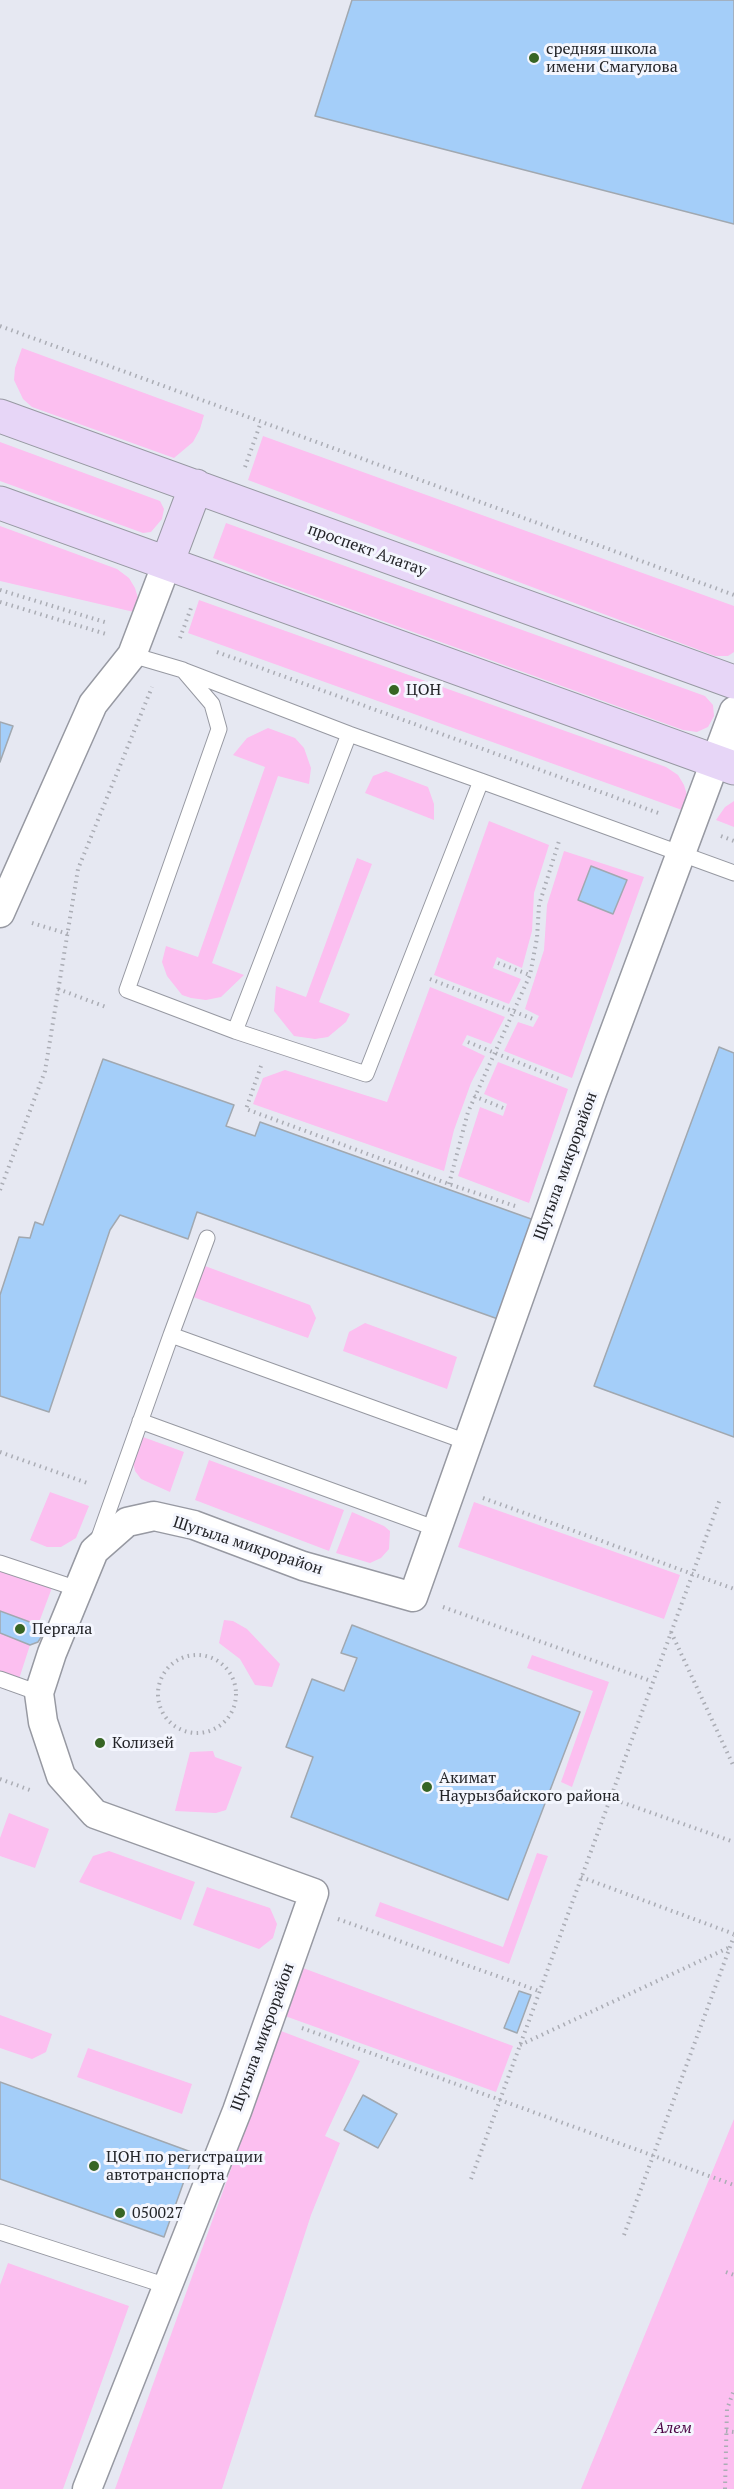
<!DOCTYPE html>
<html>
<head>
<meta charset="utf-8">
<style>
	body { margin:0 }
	canvas { display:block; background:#e6e8f2 }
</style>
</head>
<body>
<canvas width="734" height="2489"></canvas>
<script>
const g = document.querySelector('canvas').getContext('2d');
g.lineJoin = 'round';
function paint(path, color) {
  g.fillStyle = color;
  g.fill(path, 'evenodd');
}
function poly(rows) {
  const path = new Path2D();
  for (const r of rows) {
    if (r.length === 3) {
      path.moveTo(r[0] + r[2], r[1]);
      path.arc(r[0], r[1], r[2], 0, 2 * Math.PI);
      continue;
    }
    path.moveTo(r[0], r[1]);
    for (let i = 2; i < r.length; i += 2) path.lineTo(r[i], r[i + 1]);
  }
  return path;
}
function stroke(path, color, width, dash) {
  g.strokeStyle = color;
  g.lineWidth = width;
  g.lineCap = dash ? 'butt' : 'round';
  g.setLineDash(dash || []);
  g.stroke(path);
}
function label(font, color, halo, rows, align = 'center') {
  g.font = font + ' "PT Serif",serif';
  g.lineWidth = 6;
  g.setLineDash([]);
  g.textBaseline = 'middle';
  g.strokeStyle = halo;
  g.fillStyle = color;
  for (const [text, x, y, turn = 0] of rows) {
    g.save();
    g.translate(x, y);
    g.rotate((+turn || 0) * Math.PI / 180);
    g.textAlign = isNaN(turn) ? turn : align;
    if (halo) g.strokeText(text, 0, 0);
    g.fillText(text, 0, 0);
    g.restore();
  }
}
paint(poly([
	[22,348,204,415,200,429,193,442,174,458,32,407,23,399,14,380,15,368],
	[263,436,734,606,734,652,728,656,715,656,248,480],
	[0,442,160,501,164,509,162,519,151,532,143,533,0,481],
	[226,523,705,696,713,705,714,716,708,727,697,732,683,730,270,580,213,558],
	[0,526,117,569,129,578,135,588,138,598,134,612,0,581],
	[199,600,666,767,678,775,684,785,687,795,682,810,188,633],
	[268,728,295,738,304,748,311,768,309,784,278,776,212,963,244,975,221,997,206,1000,191,998,182,995,167,976,162,962,166,946,198,957,265,767,233,755,247,738],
	[386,771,428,787,434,804,434,820,365,793,373,776],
	[734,801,734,827,716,820,725,807],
	[489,821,549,845,534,893,532,931,522,968,497,957,493,968,521,979,509,1004,434,975],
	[564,851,644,877,572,1078,504,1051,518,1022,533,1027,539,1016,525,1009,544,950,547,905],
	[357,858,372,864,319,1002,350,1014,346,1022,328,1037,315,1039,294,1036,274,1011,276,986,306,997],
	[430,987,505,1017,491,1044,467,1035,462,1045,485,1056,471,1083,454,1130,444,1171,253,1104,263,1078,285,1070,387,1102],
	[498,1062,568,1089,529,1203,458,1176,480,1107,503,1116,507,1104,484,1094],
	[205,1266,310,1305,316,1318,308,1338,193,1297],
	[365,1323,457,1357,447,1389,343,1351,349,1332],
	[143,1437,184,1452,170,1492,141,1479,135,1471,133,1463],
	[209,1460,344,1510,329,1551,195,1500],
	[50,1492,89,1506,76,1538,61,1547,47,1547,30,1540],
	[474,1502,680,1575,664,1619,458,1547],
	[352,1512,384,1526,390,1531,389,1549,381,1558,370,1563,336,1553],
	[0,1566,53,1585,38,1625,0,1611],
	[224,1620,233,1621,247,1629,280,1664,272,1687,255,1685,240,1659,219,1643],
	[0,1633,30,1645,18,1682,0,1676],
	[532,1655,609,1682,572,1787,561,1782,593,1691,527,1668],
	[213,1751,215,1757,242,1767,226,1810,216,1813,175,1811,190,1752],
	[9,1813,49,1829,35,1868,0,1856,0,1838],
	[109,1851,195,1882,181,1920,79,1882,93,1856],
	[537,1853,548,1856,509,1964,375,1916,380,1902,503,1947],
	[207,1887,270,1908,277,1924,273,1938,259,1949,193,1925],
	[303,1968,513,2046,496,2092,285,2016],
	[0,2015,52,2034,46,2052,32,2059,0,2048],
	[281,2031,360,2061,325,2136,340,2143,311,2215,222,2489,115,2489],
	[88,2048,192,2084,182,2114,77,2077],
	[734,2119,734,2489,581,2489],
	[8,2263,129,2306,63,2489,0,2489,0,2285]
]), '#fcbff0');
const building = poly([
	[352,0,734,0,734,224,315,116,352,0],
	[0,722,13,726,0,762,0,722],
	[591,866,627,880,613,914,578,900,591,866],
	[719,1047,734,1053,734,1437,594,1386,719,1047],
	[103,1059,234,1105,226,1126,255,1136,260,1122,534,1220,498,1319,197,1212,188,1239,120,1215,110,1230,49,1412,0,1396,0,1295,19,1237,30,1238,35,1222,43,1225,103,1059],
	[0,1611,38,1625,43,1634,38,1642,30,1645,0,1633,0,1611],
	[352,1625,580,1712,508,1900,291,1817,313,1757,286,1747,312,1679,344,1691,357,1658,341,1653,352,1625],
	[519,1991,531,1995,517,2033,504,2028,519,1991],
	[0,2082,194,2153,164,2237,0,2179,0,2082],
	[363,2095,397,2114,378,2148,344,2130,363,2095]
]);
paint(building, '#a4cef9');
stroke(building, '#a1a8b0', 1.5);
const service = poly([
	[132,655,183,670,212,704,219,729,127,990,235,1031,366,1074,481,781,734,873],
	[185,671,349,734,481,781],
	[235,1031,349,734],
	[171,1335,207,1238],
	[140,1421,437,1529],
	[97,1543,171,1335,467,1442],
	[0,1563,78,1589],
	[0,1679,39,1693],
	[0,2232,167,2286]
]);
const minor = poly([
	[0,913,93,704,132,655,167,563],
	[87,2489,237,2111,314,1893,95,1814,61,1776,43,1722,39,1693,52,1653,94,1551,127,1522,154,1516,194,1525,303,1566,413,1597,592,1092,734,711]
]);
const secondary = poly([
	[0,416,734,682],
	[0,503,734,768],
	[167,563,196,486]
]);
stroke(service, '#9799a2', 17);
stroke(minor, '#9799a2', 31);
stroke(secondary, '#9799a2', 35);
stroke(poly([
	[0,326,734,595],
	[245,467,261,422],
	[0,590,108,623],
	[0,602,106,634],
	[180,638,191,608],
	[217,652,661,814],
	[721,836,734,841],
	[32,923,68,934],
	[498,963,530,975],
	[430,979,533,1019],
	[58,989,106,1007],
	[468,1042,562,1080],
	[261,1066,246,1109,449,1184,518,1207],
	[474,1096,503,1108],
	[449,1184,468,1112,530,975,537,938,539,905,560,838],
	[0,1190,45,1071,78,869,152,687],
	[0,1452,90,1484],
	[483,1498,734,1589],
	[443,1607,651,1681],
	[671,1632,734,1767],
	[197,1694,39],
	[0,1779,30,1790],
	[610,1798,734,1842],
	[581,1877,734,1934],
	[338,1919,539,1991],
	[302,2028,734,2185],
	[520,2045,730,1947],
	[471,2179,720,1499],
	[624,2235,734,1936],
	[726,2272,734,2275],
	[726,2431,734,2432],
	[725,2489,727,2409,734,2390]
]), '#abadb5', 4, [1.5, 4.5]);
stroke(service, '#fff', 15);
stroke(minor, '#fff', 28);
stroke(secondary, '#e7d6f7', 33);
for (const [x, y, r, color] of [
	[534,58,6,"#376524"],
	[394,690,6,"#376524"],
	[20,1629,6,"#376524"],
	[100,1743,6,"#376524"],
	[427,1787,6,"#376524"],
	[94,2166,6,"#376524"],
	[120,2213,6,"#376524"]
]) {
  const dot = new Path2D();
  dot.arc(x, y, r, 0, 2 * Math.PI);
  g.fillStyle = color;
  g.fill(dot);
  stroke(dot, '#f4f6fe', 2);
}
label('16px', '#232428', '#f4f6fe', [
	["средняя школа",546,49],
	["имени Смагулова",546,67],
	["ЦОН",406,690],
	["Пергала",32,1629],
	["Колизей",112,1743],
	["Акимат",439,1778],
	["Наурызбайского района",439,1796],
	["ЦОН по регистрации",106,2157],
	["автотранспорта",106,2175],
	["050027",132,2213]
], 'left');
label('16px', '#232428', '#f4f6fe', [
	["проспект Алатау",367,550,20],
	["Шугыла микрорайон",566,1166,-70],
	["Шугыла микрорайон",248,1546,18],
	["Шугыла микрорайон",263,2037,-70]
]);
label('italic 16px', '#4a0243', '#f4f6fe', [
	["Алем",673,2428]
]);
</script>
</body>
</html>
